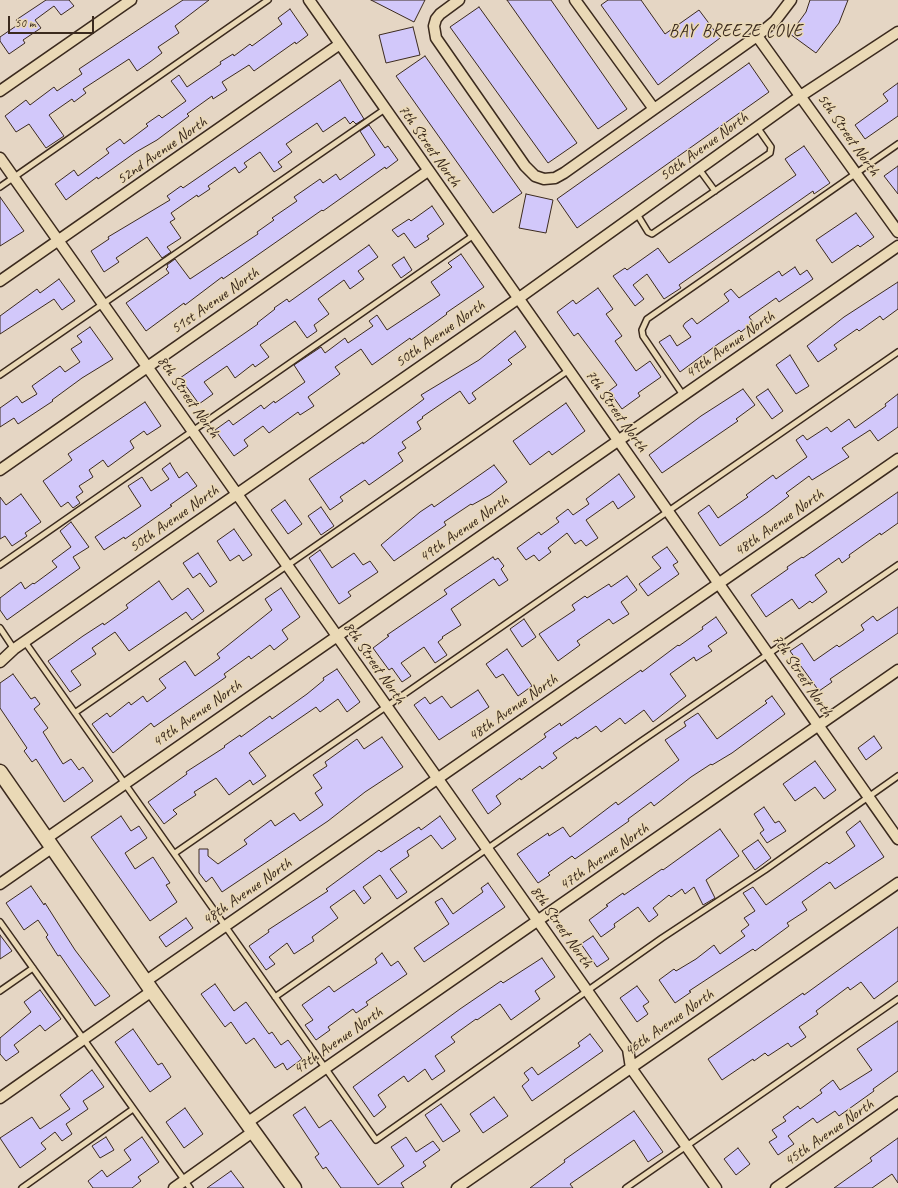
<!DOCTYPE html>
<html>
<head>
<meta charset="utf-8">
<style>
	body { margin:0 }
	#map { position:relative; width:898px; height:1188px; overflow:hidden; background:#e5d6c4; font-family:Caveat,sans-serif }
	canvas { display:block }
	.scale { position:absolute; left:8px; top:16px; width:86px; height:18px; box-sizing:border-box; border:2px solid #3b2a1e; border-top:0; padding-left:5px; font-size:12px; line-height:14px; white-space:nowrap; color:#3b2a1e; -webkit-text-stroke:3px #ead9b6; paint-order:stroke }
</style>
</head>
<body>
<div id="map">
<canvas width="898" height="1188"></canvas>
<div class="scale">50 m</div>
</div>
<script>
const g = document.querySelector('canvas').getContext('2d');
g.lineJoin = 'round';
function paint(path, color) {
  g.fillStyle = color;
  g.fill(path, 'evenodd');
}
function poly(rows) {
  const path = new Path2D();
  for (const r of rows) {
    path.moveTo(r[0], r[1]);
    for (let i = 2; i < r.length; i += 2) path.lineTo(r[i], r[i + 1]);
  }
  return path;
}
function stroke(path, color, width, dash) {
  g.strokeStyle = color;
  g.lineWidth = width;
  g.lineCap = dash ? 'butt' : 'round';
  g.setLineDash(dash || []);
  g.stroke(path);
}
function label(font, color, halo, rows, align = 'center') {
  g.font = font + ' Caveat,sans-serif';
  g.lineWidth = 3;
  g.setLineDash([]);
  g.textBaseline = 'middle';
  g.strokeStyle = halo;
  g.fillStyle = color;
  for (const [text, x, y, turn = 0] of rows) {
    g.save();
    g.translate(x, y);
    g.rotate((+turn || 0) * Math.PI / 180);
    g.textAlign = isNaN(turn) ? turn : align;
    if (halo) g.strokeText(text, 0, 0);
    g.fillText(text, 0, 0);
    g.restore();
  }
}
const building = poly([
	[46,0,69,0,74,6,61,15,54,6,35,20,41,28,23,40,25,43,9,54,0,41,0,37,19,24,16,20,46,0],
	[183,0,209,0,175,26,179,33,158,47,162,53,150,62,137,71,129,59,83,89,86,93,74,102,72,99,49,115,64,136,46,148,29,124,16,132,5,116,26,100,30,105,54,87,57,91,82,74,79,69,183,0],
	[371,0,425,0,414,22,371,0],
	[507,0,551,0,627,109,598,129,507,0],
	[608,0,641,0,665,34,699,10,720,38,658,85,601,5,608,0],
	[810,0,848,0,839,23,816,53,790,34,806,12,810,0],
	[479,7,577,143,548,163,450,27,479,7],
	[290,9,308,35,296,44,295,42,254,71,249,65,222,82,227,90,213,99,212,96,187,114,189,116,157,140,136,152,98,179,97,177,66,200,55,184,74,170,78,176,109,153,106,149,120,139,124,144,148,126,146,124,159,115,162,118,186,101,171,81,179,75,187,87,221,64,220,62,233,54,234,56,250,44,252,46,282,24,278,18,290,9],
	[413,27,420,55,386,63,379,35,413,27],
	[425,56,522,193,493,213,396,76,425,56],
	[749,63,769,92,577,228,557,199,749,63],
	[340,80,364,119,356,124,353,121,350,124,345,117,323,132,317,123,286,144,292,152,278,162,282,167,274,172,260,152,244,163,247,167,239,173,235,167,208,186,210,189,198,197,197,195,171,213,175,219,170,222,181,238,167,247,171,252,162,258,147,237,116,258,119,262,104,272,91,251,109,239,108,237,170,200,167,196,181,186,183,188,340,80],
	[898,83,898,116,865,139,855,125,888,101,883,94,898,83],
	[369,125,385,148,388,146,398,160,386,169,385,167,323,211,322,210,239,268,223,279,222,277,185,305,184,303,146,331,126,303,169,273,166,269,168,267,167,265,175,259,190,279,258,234,257,232,274,220,272,218,297,201,294,197,320,179,323,183,336,174,340,180,375,155,360,131,369,125],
	[804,146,830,183,814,194,813,191,679,285,681,288,664,299,647,274,633,285,644,299,635,306,613,276,625,268,627,270,658,248,669,263,796,175,785,159,804,146],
	[898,166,898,194,884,176,898,166],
	[526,194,553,200,546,233,519,228,526,194],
	[0,197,24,231,0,246,0,197],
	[432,206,444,224,427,236,429,239,415,248,404,233,398,237,392,230,409,219,411,221,432,206],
	[856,213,874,237,860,247,858,245,832,263,816,240,856,213],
	[369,245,378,257,358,271,364,279,350,289,344,280,318,299,329,314,314,325,317,331,307,338,295,321,260,345,269,357,255,367,253,364,235,378,227,366,204,382,213,394,199,404,180,378,258,324,257,323,275,309,274,308,287,299,289,302,369,245],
	[461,254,484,287,446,313,447,314,411,340,410,338,372,365,361,349,335,367,340,374,308,397,314,406,300,415,298,412,269,433,263,426,244,440,248,446,234,456,215,430,229,420,233,425,261,405,264,409,274,401,275,403,305,382,294,365,321,347,325,353,345,338,348,343,373,326,369,321,377,315,387,330,440,295,431,282,452,267,448,263,461,254],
	[404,257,412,270,401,278,392,265,404,257],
	[795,267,800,275,807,270,813,279,779,302,776,298,749,317,753,322,741,332,739,330,718,344,680,372,659,342,670,335,677,346,691,337,683,326,685,323,692,318,697,324,729,301,724,294,731,289,739,298,779,271,782,276,795,267],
	[59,279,75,301,62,310,54,299,0,334,0,316,37,289,40,293,59,279],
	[898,282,898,309,883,320,880,316,859,331,857,329,834,345,837,349,818,362,807,346,844,317,898,282],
	[598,288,613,309,606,314,622,336,615,341,636,371,650,361,661,377,638,393,640,396,622,409,609,391,617,385,578,333,574,336,557,312,573,300,576,304,598,288],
	[90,327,113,359,82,378,52,400,53,401,18,424,14,418,0,427,0,408,17,396,22,403,37,394,32,386,60,366,65,372,80,362,71,349,82,342,77,336,90,327],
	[515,331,526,347,508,360,512,364,472,393,476,399,469,404,460,391,422,417,423,418,417,422,421,429,402,442,406,448,398,453,403,461,369,485,365,480,340,497,343,501,330,510,309,479,363,442,363,444,424,399,421,395,479,360,515,331],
	[790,355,809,386,796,394,776,365,790,355],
	[743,389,755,405,736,419,738,421,662,473,649,455,701,416,743,389],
	[768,389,783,411,772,419,756,397,768,389],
	[898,394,898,427,878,441,870,430,842,448,849,457,812,480,809,476,786,493,789,496,768,512,720,546,698,513,709,505,718,518,748,497,746,495,773,475,776,479,807,457,796,440,803,435,807,440,827,427,831,432,849,419,855,428,886,406,885,404,898,394],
	[145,402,161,426,147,435,144,431,130,441,134,448,108,467,103,460,89,470,93,477,79,486,83,492,76,497,80,503,73,508,68,502,61,507,43,481,72,460,68,454,145,402],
	[566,403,585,431,552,455,549,451,530,465,513,441,566,403],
	[170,463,179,478,187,472,197,486,170,505,172,506,125,539,124,537,104,550,95,537,141,506,128,486,142,477,151,491,169,479,162,469,170,463],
	[494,465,507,482,490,495,472,505,471,504,444,522,446,525,394,561,381,545,420,512,432,504,434,507,494,465],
	[619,474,635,497,618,509,613,501,586,520,598,538,586,546,581,540,575,544,567,533,548,548,551,552,539,561,534,555,526,560,517,548,539,532,541,535,559,522,556,518,568,509,573,515,589,504,586,499,619,474],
	[898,492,898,523,881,535,880,533,849,555,850,557,842,563,839,558,815,575,827,592,812,603,810,601,799,609,792,599,766,617,751,595,788,569,787,567,802,557,803,558,898,492],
	[21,494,41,522,25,533,27,536,12,546,5,536,0,539,0,497,6,505,21,494],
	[285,500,302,524,288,534,271,510,285,500],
	[321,507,334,526,321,535,308,516,321,507],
	[71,522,89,547,73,557,80,568,7,620,0,610,0,598,21,582,25,589,33,583,34,584,57,567,52,561,71,547,60,531,71,522],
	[234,529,252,555,243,561,239,555,230,561,217,541,234,529],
	[667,547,678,562,673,565,679,574,648,596,639,584,661,568,652,557,667,547],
	[320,550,332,568,354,553,363,565,370,561,378,572,348,592,351,596,339,604,309,558,320,550],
	[198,553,217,582,210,587,200,573,193,578,183,563,198,553],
	[493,557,495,560,498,558,504,566,501,569,508,580,499,586,494,579,451,609,461,625,442,637,443,638,438,642,447,655,435,663,424,647,401,663,411,676,402,682,392,668,389,670,373,648,389,636,387,635,447,594,444,590,493,557],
	[627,576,637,590,621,602,629,614,613,624,609,619,577,641,580,645,558,661,539,634,575,610,572,605,585,596,587,598,609,584,611,587,627,576],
	[159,581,172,600,188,588,204,611,192,620,186,612,129,651,115,632,92,648,96,654,71,671,81,685,70,692,48,661,83,636,103,623,104,625,128,608,126,605,159,581],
	[281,588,300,617,282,630,288,639,274,650,270,645,251,659,249,656,224,674,226,677,154,727,151,723,113,753,92,724,107,713,110,717,129,702,131,705,143,696,147,702,166,688,159,679,185,661,195,676,220,658,217,654,272,610,265,599,281,588],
	[898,607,898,633,830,679,832,682,819,691,790,651,802,643,814,661,837,645,839,647,864,630,861,625,873,616,877,621,898,607],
	[716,617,727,633,708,646,712,651,696,661,694,657,670,674,686,696,653,722,644,710,625,724,620,718,601,732,596,726,577,739,576,737,553,753,557,758,542,769,540,766,521,780,520,778,496,796,501,804,488,814,472,790,546,737,544,734,560,723,561,726,641,670,642,672,678,645,679,646,703,629,702,627,716,617],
	[524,619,536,637,522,647,510,629,524,619],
	[507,649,532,686,518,696,503,674,496,678,486,664,507,649],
	[337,669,360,702,347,712,338,699,320,712,316,707,249,753,266,776,253,785,250,780,229,795,216,778,194,792,196,795,173,810,177,814,164,824,148,802,187,774,186,772,225,747,224,746,240,735,241,737,270,716,272,719,307,694,324,680,323,678,337,669],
	[13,674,31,699,35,697,40,704,34,709,48,728,43,732,63,764,71,759,79,770,83,767,93,781,64,802,36,759,32,762,24,751,27,748,0,708,0,683,13,674],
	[478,690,489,707,439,740,414,705,425,697,430,704,442,696,451,708,478,690],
	[772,696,785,714,732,753,712,765,711,764,691,777,654,806,651,802,628,819,629,821,575,859,572,856,548,873,550,875,538,883,517,854,548,833,549,836,563,827,570,837,616,802,618,805,679,760,665,740,686,726,684,722,698,713,717,739,767,703,765,701,772,696],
	[874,736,882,748,866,760,858,748,874,736],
	[382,737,403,767,365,792,328,821,222,892,212,877,206,882,199,873,199,849,208,849,208,856,218,864,247,844,244,840,271,820,275,826,294,813,300,821,323,805,315,793,322,788,313,775,327,766,325,762,357,739,364,749,382,737],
	[815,761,836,790,824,799,815,787,795,801,783,784,815,761],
	[764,807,775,823,779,821,786,831,767,843,760,833,764,830,754,814,764,807],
	[121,816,131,831,139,826,147,838,125,853,135,869,153,857,170,883,166,885,177,902,150,921,91,837,121,816],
	[440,816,456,839,442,849,431,835,407,851,409,856,390,869,407,892,397,899,380,875,363,887,371,898,364,904,354,890,330,907,338,918,312,937,314,941,294,954,287,943,269,957,275,964,266,970,249,946,269,932,268,930,328,891,326,889,379,850,381,852,419,827,421,830,440,816],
	[860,821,884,857,835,889,830,882,802,902,807,910,787,923,789,926,755,951,753,949,689,991,691,992,675,1003,659,980,674,969,676,971,696,959,714,945,720,954,745,936,741,931,749,925,744,918,755,911,743,893,753,887,766,905,827,862,829,864,855,846,846,832,860,821],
	[720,829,739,856,706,880,715,898,703,905,694,887,685,894,682,889,671,897,669,895,653,908,658,915,649,922,638,907,614,924,615,927,601,937,589,920,608,906,606,905,623,893,624,895,662,869,663,870,720,829],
	[758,840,771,858,755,870,742,851,758,840],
	[488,883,505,907,424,962,414,948,449,924,435,902,442,898,453,914,483,892,481,888,488,883],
	[31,886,44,905,45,903,75,950,110,996,95,1006,60,955,58,956,46,937,48,935,38,920,24,930,6,903,31,886],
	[186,918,193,928,166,947,159,937,186,918],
	[898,927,898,981,874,999,861,982,850,990,848,987,816,1011,818,1014,799,1027,806,1037,791,1047,788,1043,768,1056,765,1053,754,1061,753,1059,722,1080,708,1059,803,993,804,995,898,927],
	[0,935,12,951,0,959,0,935],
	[593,936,609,959,597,967,581,944,593,936],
	[382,953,391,966,398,961,407,974,366,1002,368,1005,356,1013,353,1009,328,1027,330,1030,316,1040,305,1025,313,1020,302,1005,329,986,334,992,377,963,375,959,382,953],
	[542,958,555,977,535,991,540,999,511,1020,500,1004,477,1020,476,1019,451,1037,455,1042,435,1056,445,1071,432,1080,425,1069,408,1082,404,1076,378,1095,386,1107,374,1117,353,1087,460,1009,501,981,503,983,542,958],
	[215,984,234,1011,246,1002,269,1034,272,1032,281,1045,288,1040,302,1059,287,1070,283,1063,275,1068,254,1038,246,1044,231,1022,225,1027,201,994,215,984],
	[637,986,649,1002,643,1006,648,1014,637,1022,620,998,637,986],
	[40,990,61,1019,45,1031,40,1025,14,1045,19,1052,6,1061,0,1054,0,1038,31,1012,24,1002,40,990],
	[898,1021,898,1071,873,1089,874,1091,839,1116,835,1111,817,1123,813,1118,788,1136,794,1144,778,1155,769,1142,777,1137,772,1130,786,1121,783,1117,798,1106,800,1109,822,1093,820,1090,833,1080,840,1090,872,1070,857,1049,898,1021],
	[133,1029,158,1065,162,1063,171,1077,150,1092,115,1042,133,1029],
	[590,1034,603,1051,532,1101,522,1086,529,1080,524,1073,532,1067,538,1075,580,1046,578,1043,590,1034],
	[92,1070,104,1087,83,1101,88,1109,66,1124,72,1134,62,1141,55,1132,41,1143,46,1149,20,1168,0,1138,32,1117,40,1129,70,1109,60,1095,92,1070],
	[494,1097,508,1116,483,1133,470,1114,494,1097],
	[441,1104,460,1131,443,1142,425,1115,441,1104],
	[305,1107,319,1128,331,1120,378,1185,404,1166,391,1147,406,1137,416,1152,433,1141,440,1150,423,1162,426,1166,401,1183,404,1188,341,1188,326,1167,323,1169,315,1157,319,1154,293,1115,305,1107],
	[185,1108,203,1134,184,1148,166,1122,185,1108],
	[634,1111,663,1152,648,1162,634,1140,570,1184,573,1188,530,1188,565,1162,564,1160,634,1111],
	[106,1137,114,1150,100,1158,92,1146,106,1137],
	[142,1137,159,1162,138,1177,141,1181,132,1188,93,1188,88,1181,102,1170,107,1177,131,1160,124,1150,142,1137],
	[898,1138,898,1183,892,1174,872,1188,834,1188,872,1161,870,1158,898,1138],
	[738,1148,750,1164,736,1175,724,1159,738,1148],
	[231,1171,244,1188,207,1188,231,1171]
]);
paint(building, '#d2c8fa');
stroke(building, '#3b2a1e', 1);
const lane = poly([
	[699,169,715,191],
	[0,187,268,0],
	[637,214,648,232,652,234,770,153,771,147,757,127],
	[0,375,385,109],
	[683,395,643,336,642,330,647,319,898,144],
	[0,565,474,235],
	[0,628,14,649],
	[25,642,376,1140,662,938,765,870,898,776],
	[76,712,569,370],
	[175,853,898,352],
	[0,922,190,1188],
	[0,991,33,968],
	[275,997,640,742,898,565],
	[22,1188,133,1109],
	[626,1188,898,999]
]);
const street = poly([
	[309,0,898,839],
	[459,0,440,14,436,19,434,26,436,38,525,166,535,176,544,179,555,178,564,173,757,36,775,21,791,0],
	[575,0,654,109],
	[757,36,898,232],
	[0,91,131,0],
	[0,158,538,921,628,1049,631,1068,716,1188],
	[0,281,340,44],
	[0,470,428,171],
	[0,662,14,649,519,298,802,95,898,32],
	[47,838,898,246],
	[0,884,53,847],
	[146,981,898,459],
	[0,1098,152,991],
	[248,1122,898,670],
	[174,1188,254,1131],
	[457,1188,898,883],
	[776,1188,898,1102]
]);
const secondary = poly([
	[0,772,152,991,294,1188]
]);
stroke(lane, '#3b2a1e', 8);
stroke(street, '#3b2a1e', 13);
stroke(secondary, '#3b2a1e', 17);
stroke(lane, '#ead9b6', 5);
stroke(street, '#ead9b6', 10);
stroke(secondary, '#ead9b6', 14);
label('16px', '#3b2a1e', '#ead9b6', [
	["5th Street North",848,135,55],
	["7th Street North",429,146,55],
	["50th Avenue North",704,147,-36],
	["52nd Avenue North",162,151,-35],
	["51st Avenue North",215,301,-35],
	["50th Avenue North",440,334,-35],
	["49th Avenue North",730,345,-35],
	["8th Street North",188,397,55],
	["7th Street North",616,411,55],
	["50th Avenue North",174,519,-35],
	["48th Avenue North",779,523,-35],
	["49th Avenue North",464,529,-35],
	["8th Street North",374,663,55],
	["7th Street North",802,676,56],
	["48th Avenue North",513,708,-35],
	["49th Avenue North",197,714,-35],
	["47th Avenue North",604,857,-35],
	["48th Avenue North",247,892,-35],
	["8th Street North",561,927,55],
	["46th Avenue North",669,1023,-35],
	["47th Avenue North",338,1041,-35],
	["45th Avenue North",829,1133,-35]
]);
g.letterSpacing = '1px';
label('17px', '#3b2a1e', '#ead9b6', [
	["BAY BREEZE COVE",736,32]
]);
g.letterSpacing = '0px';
</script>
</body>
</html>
